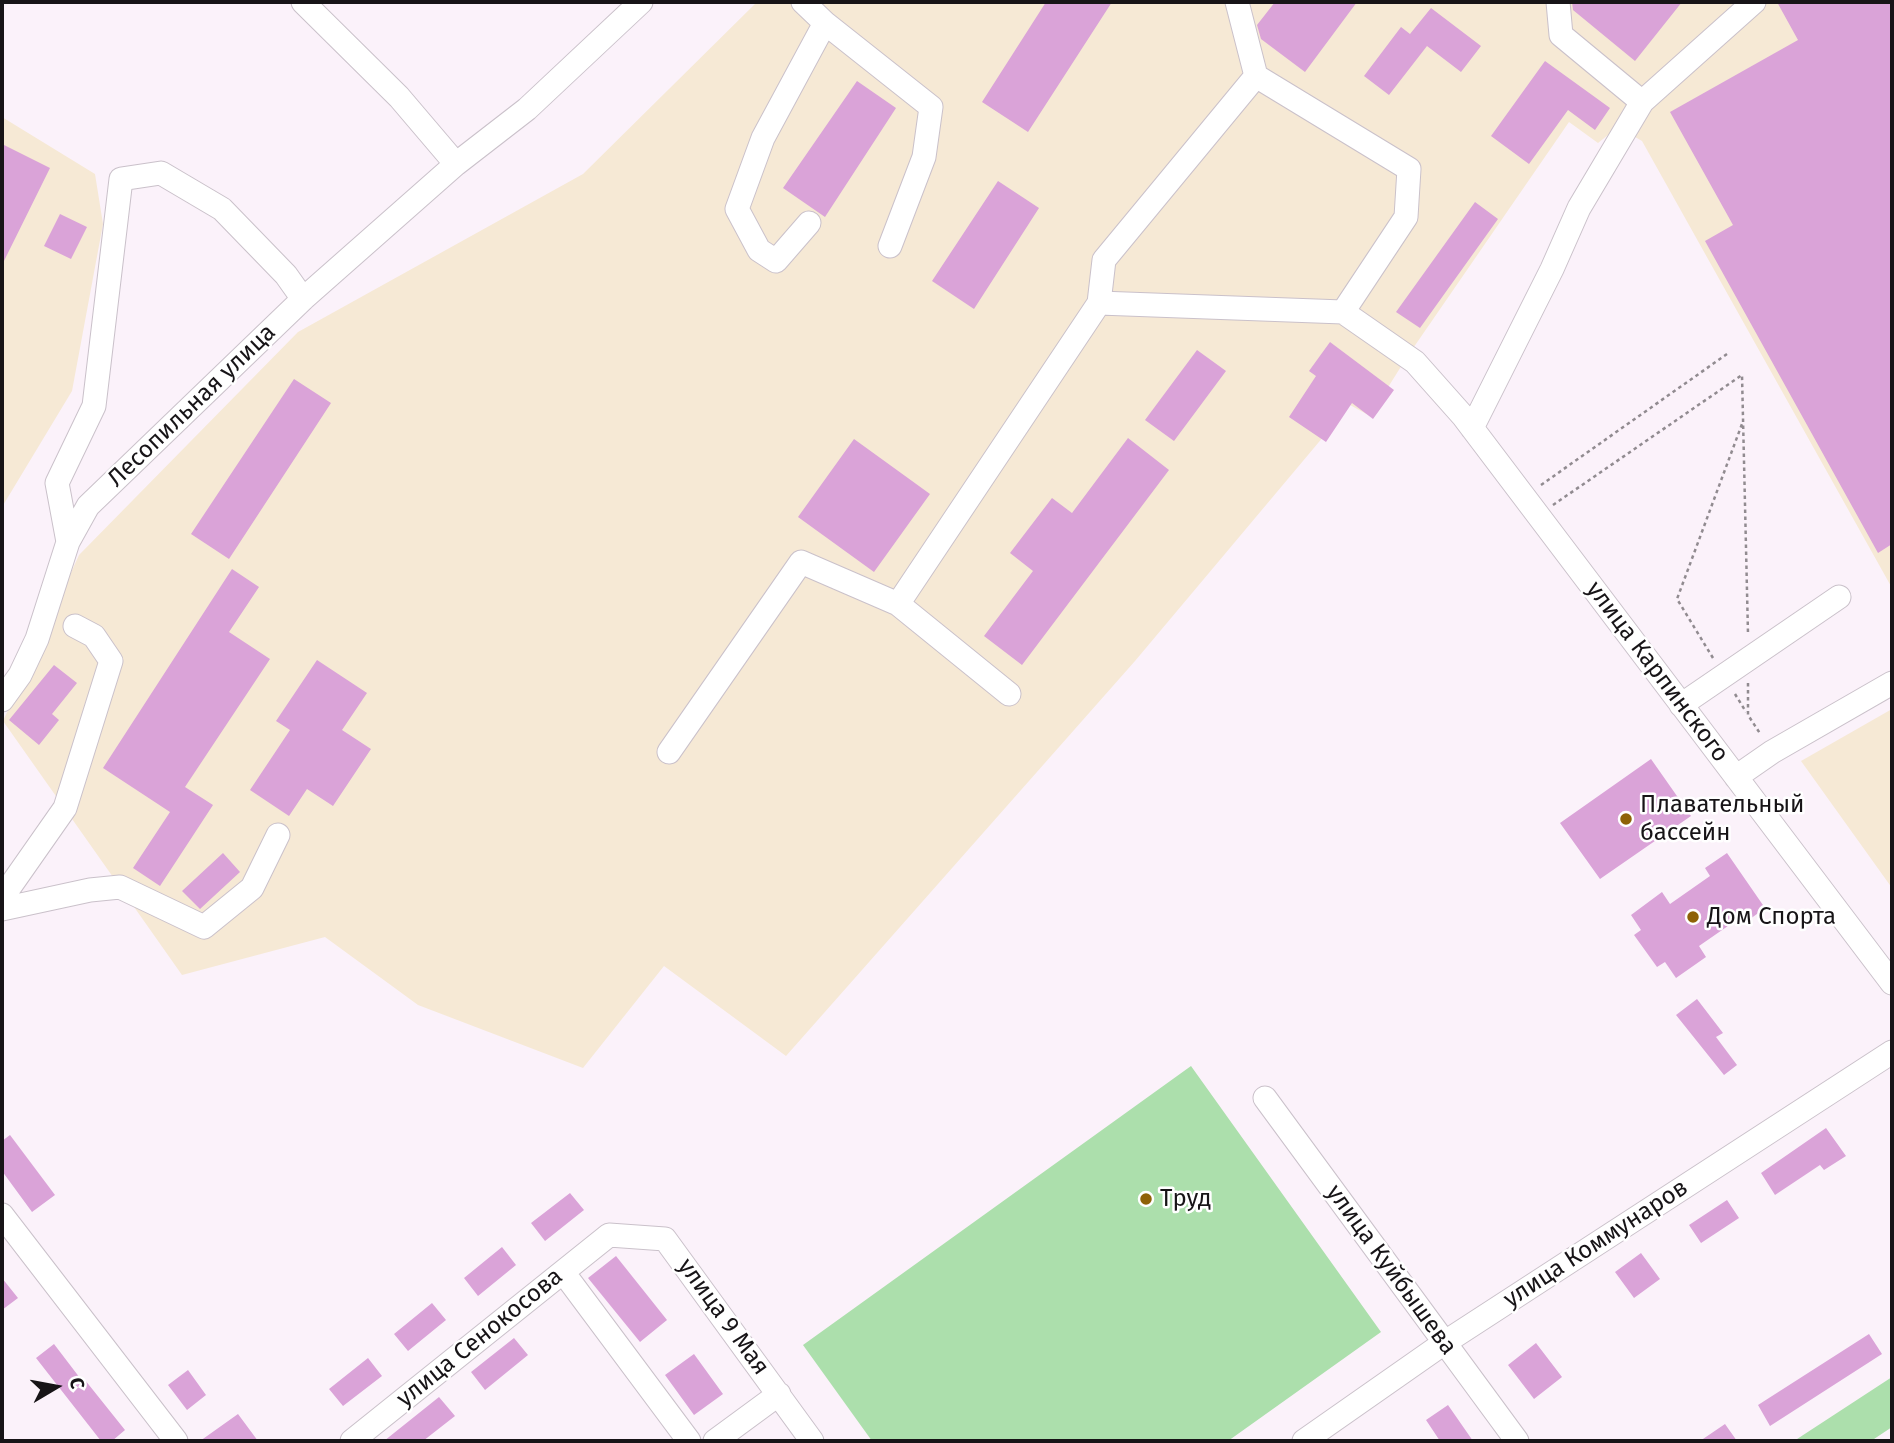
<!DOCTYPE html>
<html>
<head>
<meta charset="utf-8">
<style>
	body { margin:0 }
	#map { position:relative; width:1894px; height:1443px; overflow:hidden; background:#fbf2fa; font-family:"Fira Sans",sans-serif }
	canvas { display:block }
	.frame { position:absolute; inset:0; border:4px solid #171417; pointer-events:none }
	.north { position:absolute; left:21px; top:1352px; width:70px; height:70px; -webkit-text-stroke:5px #fff; paint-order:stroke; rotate:80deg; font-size:19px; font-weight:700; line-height:28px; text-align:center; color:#171417 }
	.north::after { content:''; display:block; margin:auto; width:24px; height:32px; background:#171417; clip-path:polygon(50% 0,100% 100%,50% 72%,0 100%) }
</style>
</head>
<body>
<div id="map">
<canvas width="1894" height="1443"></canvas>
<div class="frame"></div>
<div class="north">С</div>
</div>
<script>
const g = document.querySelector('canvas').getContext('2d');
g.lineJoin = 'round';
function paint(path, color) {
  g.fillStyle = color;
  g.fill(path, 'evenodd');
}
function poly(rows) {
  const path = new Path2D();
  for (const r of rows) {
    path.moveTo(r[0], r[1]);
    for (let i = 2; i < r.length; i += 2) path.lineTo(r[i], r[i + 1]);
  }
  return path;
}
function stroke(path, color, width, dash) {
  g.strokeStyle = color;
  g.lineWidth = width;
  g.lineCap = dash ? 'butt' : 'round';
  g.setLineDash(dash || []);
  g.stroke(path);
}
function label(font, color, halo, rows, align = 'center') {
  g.font = font + ' "Fira Sans",sans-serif';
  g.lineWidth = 5;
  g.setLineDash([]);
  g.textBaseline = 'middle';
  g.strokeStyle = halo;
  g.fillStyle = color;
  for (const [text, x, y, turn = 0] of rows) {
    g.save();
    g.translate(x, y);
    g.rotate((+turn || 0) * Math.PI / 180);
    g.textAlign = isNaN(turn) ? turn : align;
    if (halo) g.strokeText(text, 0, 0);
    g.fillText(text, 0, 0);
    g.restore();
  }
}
paint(poly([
	[757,2,1892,2,1892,588,1642,141,1618,127,1598,143,1569,122,1407,357,1370,416,1350,405,1135,661,786,1056,664,966,583,1068,418,1005,325,937,182,975,3,721,79,555,298,332,583,174],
	[2,117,95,174,103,224,72,391,2,507],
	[1892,709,1892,888,1801,761]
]), '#f6e9d5');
paint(poly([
	[1191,1066,1381,1332,1228,1441,872,1441,803,1345],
	[1892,1377,1892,1427,1871,1441,1794,1441]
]), '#acdfac');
paint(poly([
	[1046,2,1112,2,1028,132,982,102],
	[1275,2,1357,2,1305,72,1261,39,1257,25],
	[1572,2,1682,2,1635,61,1573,10],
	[1777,2,1892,2,1892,544,1878,553,1705,241,1733,225,1670,112,1798,40],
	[1431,8,1481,46,1461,72,1427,46,1389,95,1364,76,1401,27,1410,34],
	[1545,61,1610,108,1595,130,1568,110,1529,164,1491,136],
	[857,81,896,108,825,217,783,188],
	[2,144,50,168,2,265],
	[998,181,1039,208,974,309,932,281],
	[1475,202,1498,219,1420,328,1396,312],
	[60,214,87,227,71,259,44,246],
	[1330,342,1394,390,1373,419,1352,403,1326,442,1289,417,1316,376,1309,371],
	[1197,350,1226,371,1174,441,1145,420],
	[294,379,331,403,229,559,191,534],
	[1128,438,1169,470,1022,665,984,636,1033,571,1010,553,1052,498,1072,513],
	[854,439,930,494,874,572,798,517],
	[232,569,259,587,229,632,270,659,185,787,213,805,160,886,133,868,170,812,103,768],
	[317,660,367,693,342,730,371,749,333,806,307,789,289,816,250,790,290,730,276,721],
	[54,665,77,683,52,714,59,720,39,745,9,720],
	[1651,759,1691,816,1600,879,1560,823],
	[223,853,240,872,200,909,182,891],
	[1727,853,1765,908,1742,925,1738,919,1699,946,1706,957,1676,978,1665,962,1657,967,1634,935,1641,930,1631,915,1662,892,1670,904,1710,876,1705,868],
	[1697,999,1723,1033,1716,1037,1737,1065,1724,1075,1676,1015],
	[1826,1128,1846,1156,1824,1170,1820,1165,1775,1195,1761,1173],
	[10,1135,55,1195,32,1212,2,1171,2,1141],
	[570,1193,584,1210,545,1241,531,1223],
	[1727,1200,1739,1218,1701,1243,1689,1225],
	[502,1247,516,1265,478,1296,464,1278],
	[1641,1253,1660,1279,1634,1298,1615,1272],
	[616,1256,667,1320,640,1342,588,1278],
	[2,1278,18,1298,2,1310],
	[432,1303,446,1320,408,1351,394,1334],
	[1869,1334,1882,1354,1770,1426,1758,1405],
	[514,1338,528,1355,485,1390,471,1372],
	[1536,1343,1562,1377,1534,1399,1508,1365],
	[54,1344,83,1382,85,1380,125,1430,112,1441,101,1441,36,1358],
	[694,1354,723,1394,694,1415,665,1375],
	[368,1358,382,1376,343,1406,329,1389],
	[188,1370,206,1395,187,1410,168,1385],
	[439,1397,455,1416,423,1441,384,1441],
	[1448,1405,1473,1441,1440,1441,1426,1420],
	[238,1414,258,1441,200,1441],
	[1725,1424,1737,1441,1700,1441]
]), '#daa3d8');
const minor = poly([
	[303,2,399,97,456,164],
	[803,2,825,23,931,107,924,157,890,246],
	[1558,2,1561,35,1642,102],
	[1256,76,1409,169,1406,217,1343,312],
	[809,223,776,261,759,250,737,209,763,138,825,23],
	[1099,303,1104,260,1256,76,1237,2],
	[1472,428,1552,269,1579,208,1642,102,1754,2],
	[68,542,57,483,94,406,121,179,161,173,222,209,286,275,303,299],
	[1009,694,898,604,1099,303,1343,312,1415,362,1463,416,1892,983],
	[2,700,20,675,37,639,68,542,88,506,303,299,456,164,527,109,641,2],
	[1681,705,1839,597],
	[669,752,801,562,898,604],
	[1736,777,1772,752,1892,683],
	[2,898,65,808,111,661,94,636,75,626],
	[2,909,90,890,120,887,204,927,252,888,278,835],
	[1265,1098,1517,1441],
	[2,1215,176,1441],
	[563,1272,689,1441],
	[352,1441,609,1235,665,1239,812,1441],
	[715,1441,779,1394],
	[1304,1441,1444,1343,1892,1052]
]);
stroke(minor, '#cac1ca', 25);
stroke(poly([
	[1541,485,1727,354],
	[1553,505,1742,375,1748,634],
	[1713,658,1677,599,1742,424],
	[1748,683,1748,715,1761,735],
	[1735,694,1746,712]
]), '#918b90', 2.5, [3.5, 3.5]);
stroke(minor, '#fff', 23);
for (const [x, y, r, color] of [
	[1626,819,7,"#8e6107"],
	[1693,917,7,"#8e6107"],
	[1146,1199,7,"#8e6107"]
]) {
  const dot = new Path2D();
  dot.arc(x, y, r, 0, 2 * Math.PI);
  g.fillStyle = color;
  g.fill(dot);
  stroke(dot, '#fff', 2.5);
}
label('24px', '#171417', '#fff', [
	["Лесопильная улица",192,406,-44],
	["улица Карпинского",1657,672,53],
	["улица Коммунаров",1596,1244,-33],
	["улица Куйбышева",1391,1270,54],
	["улица 9 Мая",723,1317,54],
	["улица Сенокосова",480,1338,-39]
]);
label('24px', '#171417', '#fff', [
	["Плавательный",1640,805],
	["бассейн",1640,833],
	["Дом Спорта",1707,917],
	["Труд",1160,1199]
], 'left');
</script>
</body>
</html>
